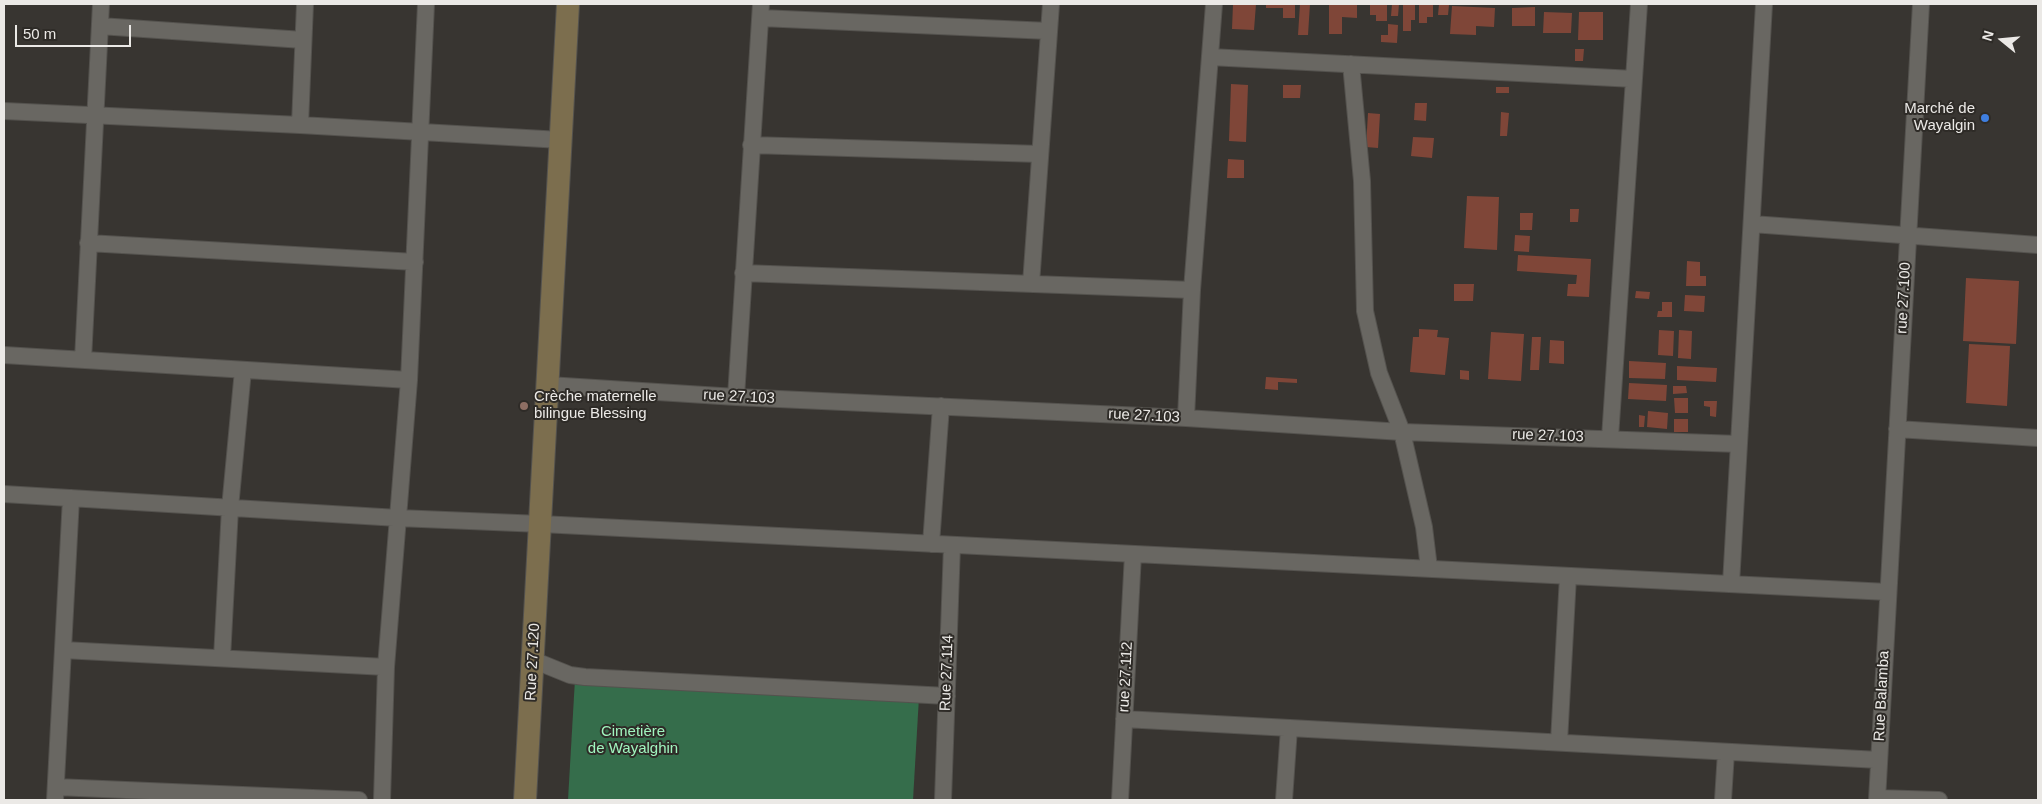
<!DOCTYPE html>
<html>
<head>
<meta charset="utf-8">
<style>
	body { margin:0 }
	#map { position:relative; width:2042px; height:804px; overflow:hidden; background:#383531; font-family:Helvetica,sans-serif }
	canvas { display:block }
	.frame { position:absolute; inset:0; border:5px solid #ebe9e6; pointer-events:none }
	.north { position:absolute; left:1977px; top:15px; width:50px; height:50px; -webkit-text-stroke:4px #2e2b27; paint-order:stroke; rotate:287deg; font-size:14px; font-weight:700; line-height:20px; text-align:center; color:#ebe9e6 }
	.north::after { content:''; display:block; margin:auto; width:18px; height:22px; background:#ebe9e6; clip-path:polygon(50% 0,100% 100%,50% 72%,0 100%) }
	.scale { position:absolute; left:15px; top:25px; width:116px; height:22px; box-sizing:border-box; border:2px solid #ebe9e6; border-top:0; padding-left:6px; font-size:15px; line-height:18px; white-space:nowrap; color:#ebe9e6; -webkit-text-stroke:4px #2e2b27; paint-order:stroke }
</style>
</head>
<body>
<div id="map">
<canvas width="2042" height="804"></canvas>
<div class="frame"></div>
<div class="north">N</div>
<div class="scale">50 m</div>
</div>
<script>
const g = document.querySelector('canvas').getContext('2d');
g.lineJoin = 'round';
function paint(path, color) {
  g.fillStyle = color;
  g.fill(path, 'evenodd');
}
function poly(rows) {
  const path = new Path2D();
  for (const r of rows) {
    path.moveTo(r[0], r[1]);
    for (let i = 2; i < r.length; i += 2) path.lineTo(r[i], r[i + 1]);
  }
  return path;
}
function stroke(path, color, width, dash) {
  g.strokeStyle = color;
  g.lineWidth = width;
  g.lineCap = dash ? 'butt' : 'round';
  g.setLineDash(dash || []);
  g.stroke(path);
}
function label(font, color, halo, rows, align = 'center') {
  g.font = font + ' Helvetica,sans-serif';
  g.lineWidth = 4;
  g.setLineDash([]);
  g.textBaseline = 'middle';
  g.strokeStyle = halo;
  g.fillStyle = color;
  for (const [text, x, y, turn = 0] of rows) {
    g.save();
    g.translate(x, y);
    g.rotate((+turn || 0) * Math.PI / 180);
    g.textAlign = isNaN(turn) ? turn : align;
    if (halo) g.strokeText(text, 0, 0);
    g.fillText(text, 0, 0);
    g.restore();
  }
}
paint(poly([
	[575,679,919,697,913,800,568,800]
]), '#356d4b');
paint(poly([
	[1233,4,1256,4,1254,30,1232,29],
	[1266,4,1295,4,1295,18,1283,18,1283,8,1266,8],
	[1300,4,1310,4,1308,35,1298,35],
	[1329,4,1357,4,1357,18,1342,17,1342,34,1329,34],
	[1370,4,1387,4,1387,21,1376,21,1376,15,1370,15],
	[1392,4,1399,4,1398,16,1391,16],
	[1403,4,1415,4,1415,20,1411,20,1411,31,1403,31],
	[1419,4,1433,4,1433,17,1427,17,1427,23,1419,23],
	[1439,4,1449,5,1448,15,1438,15],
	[1452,6,1495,8,1494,27,1476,26,1476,35,1450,34],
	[1535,7,1535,26,1512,26,1512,8],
	[1544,12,1572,13,1571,33,1543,33],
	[1579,12,1603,12,1603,40,1578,40],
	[1388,24,1398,25,1397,43,1381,42,1381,35,1388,35],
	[1575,49,1584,49,1583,61,1575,61],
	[1231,84,1248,85,1246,142,1229,141],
	[1283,85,1301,85,1300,98,1283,98],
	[1496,87,1509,87,1509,93,1496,93],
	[1415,103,1427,103,1426,121,1414,120],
	[1501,112,1509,113,1507,136,1500,136],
	[1368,113,1380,114,1378,148,1366,147],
	[1413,137,1434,138,1432,158,1411,156],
	[1228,159,1244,160,1244,178,1227,178],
	[1467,196,1499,197,1497,250,1464,248],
	[1570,209,1579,209,1578,222,1570,222],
	[1520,213,1533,213,1532,230,1520,230],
	[1515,235,1530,236,1529,252,1514,251],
	[1518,255,1591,259,1589,297,1567,296,1568,284,1576,284,1577,275,1517,271],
	[1687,261,1700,262,1700,276,1706,276,1706,286,1686,286],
	[1966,278,2019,281,2016,344,1963,341],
	[1454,284,1474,284,1473,301,1454,301],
	[1636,291,1650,292,1649,299,1635,298],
	[1685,295,1705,296,1704,312,1684,311],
	[1662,302,1672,302,1672,317,1657,317,1658,311,1662,311],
	[1419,329,1438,330,1437,337,1449,338,1445,375,1410,372,1413,337,1419,337],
	[1659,330,1674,331,1673,356,1658,355],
	[1679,330,1692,331,1691,359,1678,358],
	[1491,332,1524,334,1521,381,1488,379],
	[1532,337,1541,337,1539,370,1530,370],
	[1550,340,1564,341,1564,364,1549,363],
	[1969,344,2010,346,2007,406,1966,403],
	[1629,361,1666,363,1665,379,1629,378],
	[1677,366,1717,368,1716,382,1677,380],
	[1460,370,1469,371,1469,380,1460,379],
	[1266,377,1297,379,1297,383,1278,382,1278,390,1265,389],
	[1629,383,1667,385,1666,401,1628,399],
	[1673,386,1686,386,1687,393,1673,394],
	[1674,398,1688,398,1688,413,1675,413],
	[1704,401,1717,401,1716,417,1710,416,1710,407,1704,406],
	[1648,411,1668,413,1667,429,1647,427],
	[1639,415,1645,416,1644,427,1639,427],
	[1674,419,1688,419,1688,432,1674,432]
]), '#7f4638');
const street = poly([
	[761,18,1049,31],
	[100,26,303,40],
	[1210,57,1634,79],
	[1351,64,1362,181,1365,311,1379,373,1402,432,1424,527,1429,568],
	[4,111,300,125,561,140],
	[300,125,305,4],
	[751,145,1040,154],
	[1752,224,2038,245],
	[88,243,415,262],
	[743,273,1192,290],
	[1031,284,1051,4],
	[4,355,409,380],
	[83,360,101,4],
	[548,385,736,397,1186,418,1402,432,1739,444],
	[736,397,761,4],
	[1186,418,1192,290,1214,4],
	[1897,429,2038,438],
	[1610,438,1639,4],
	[4,494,398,518,541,524,1888,592],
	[931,544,941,406],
	[1731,584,1764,4],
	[63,650,386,667],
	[222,658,230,508,243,370],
	[533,660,570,675,585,677,947,696],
	[1124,719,1879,760],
	[1559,742,1568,576],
	[56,787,359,800],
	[1878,798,1939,800],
	[55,800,71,498],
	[382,800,386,667,409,380,426,4],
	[943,800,952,545],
	[1120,800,1133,554],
	[1284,800,1289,728],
	[1723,800,1726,752],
	[1877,800,1921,4]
]);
const secondary = poly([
	[525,800,568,4]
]);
stroke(street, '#54524e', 18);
stroke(secondary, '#54524e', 24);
stroke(street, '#696762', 16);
stroke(secondary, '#7c6e4e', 22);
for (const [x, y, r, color] of [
	[1985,118,5,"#3f7fe0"],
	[524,406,5,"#8d6e63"]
]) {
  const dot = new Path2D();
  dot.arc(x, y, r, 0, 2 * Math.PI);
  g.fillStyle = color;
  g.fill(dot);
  stroke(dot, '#2e2b27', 2);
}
label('15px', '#ebe9e6', '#2e2b27', [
	["Marché de",1975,109],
	["Wayalgin",1975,126],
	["Crèche maternelle",534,397,"left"],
	["bilingue Blessing",534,414,"left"]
], 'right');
label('15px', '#ebe9e6', '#2e2b27', [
	["rue 27.100",1904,298,-87],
	["rue 27.103",739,397,3],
	["rue 27.103",1144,416,3],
	["rue 27.103",1548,436,2],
	["Rue 27.120",533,662,-87],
	["Rue 27.114",947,673,-88],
	["rue 27.112",1126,677,-87],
	["Rue Balamba",1882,696,-87]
]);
label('15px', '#a0f5be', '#2e2b27', [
	["Cimetière",633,732],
	["de Wayalghin",633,749]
]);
</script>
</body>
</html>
